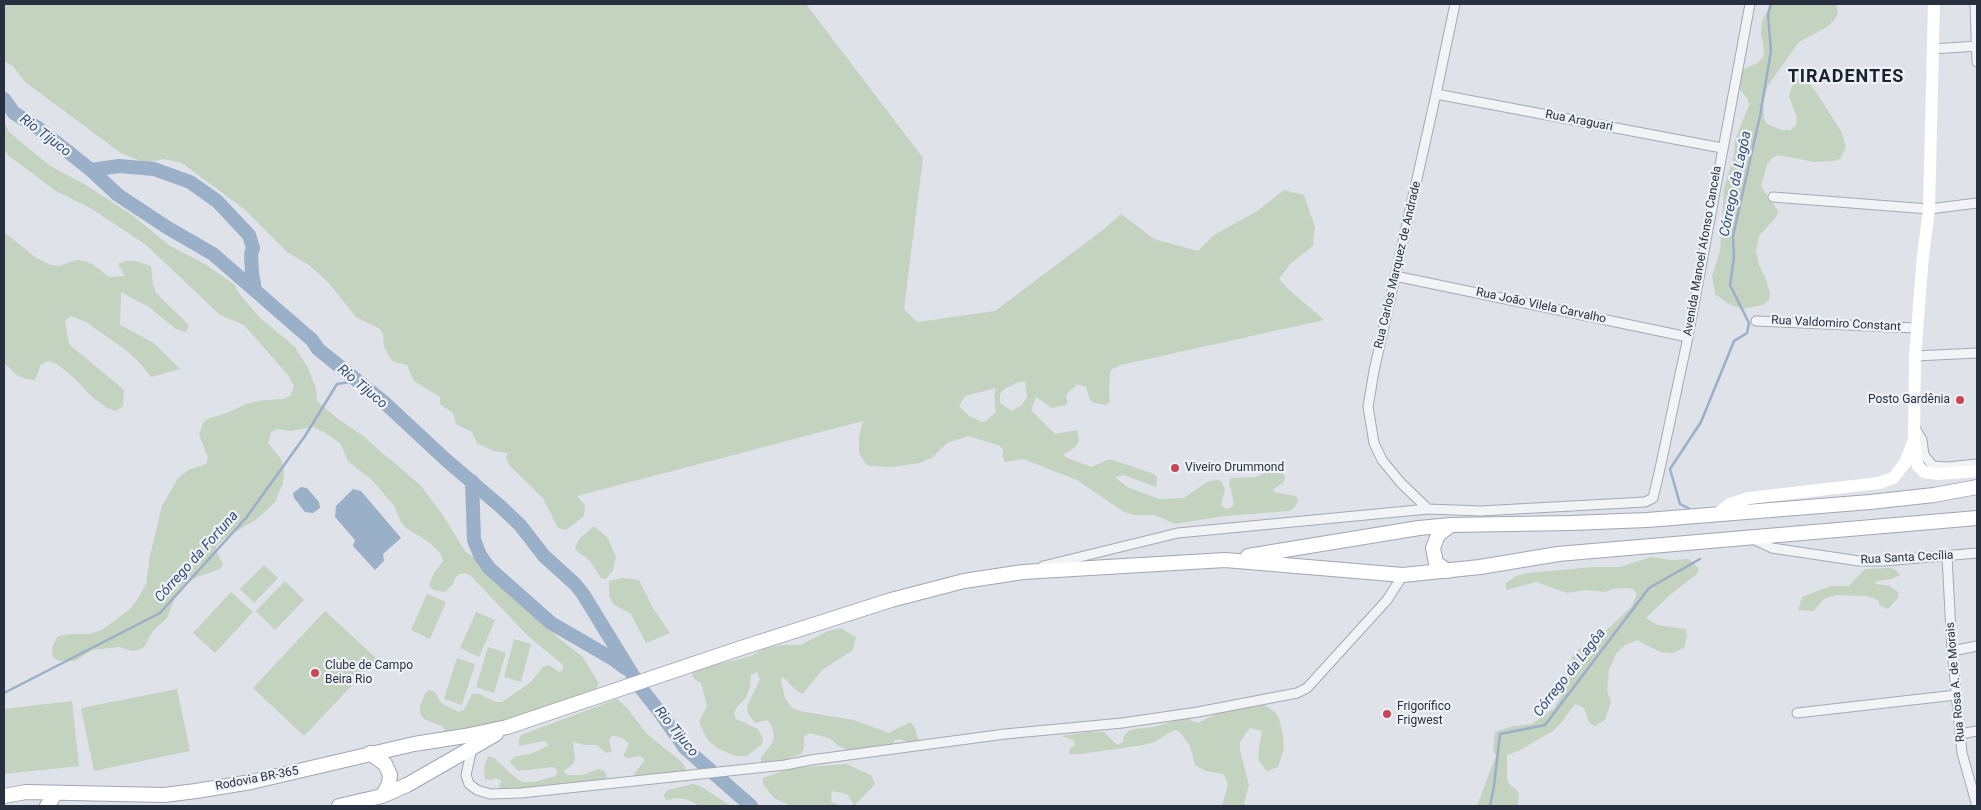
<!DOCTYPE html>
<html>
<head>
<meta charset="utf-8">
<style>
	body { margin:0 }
	#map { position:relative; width:1981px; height:810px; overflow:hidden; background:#dfe2e8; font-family:Roboto,sans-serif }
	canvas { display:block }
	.frame { position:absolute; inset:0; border:5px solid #28303f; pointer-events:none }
</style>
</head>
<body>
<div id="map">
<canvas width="1981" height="810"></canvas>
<div class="frame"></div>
</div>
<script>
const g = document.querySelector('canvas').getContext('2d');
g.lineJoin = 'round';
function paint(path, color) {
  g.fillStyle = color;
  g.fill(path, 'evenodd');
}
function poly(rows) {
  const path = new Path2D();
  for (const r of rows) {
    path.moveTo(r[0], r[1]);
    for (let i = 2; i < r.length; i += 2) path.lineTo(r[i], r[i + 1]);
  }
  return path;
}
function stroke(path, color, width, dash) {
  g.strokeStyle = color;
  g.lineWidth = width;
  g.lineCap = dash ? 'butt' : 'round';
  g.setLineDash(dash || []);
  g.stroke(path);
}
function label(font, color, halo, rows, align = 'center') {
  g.font = font + ' Roboto,sans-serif';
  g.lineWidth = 4.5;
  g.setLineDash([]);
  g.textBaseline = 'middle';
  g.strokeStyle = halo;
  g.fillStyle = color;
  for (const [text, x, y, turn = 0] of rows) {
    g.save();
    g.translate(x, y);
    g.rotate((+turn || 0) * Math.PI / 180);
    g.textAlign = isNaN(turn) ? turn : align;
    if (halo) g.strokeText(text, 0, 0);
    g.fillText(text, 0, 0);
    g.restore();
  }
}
paint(poly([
	[4,4,806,4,923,158,904,309,917,322,995,311,1104,229,1121,214,1154,239,1198,251,1214,235,1256,212,1284,190,1304,195,1315,227,1313,246,1290,264,1279,279,1288,289,1324,320,1121,365,1112,369,1110,373,1109,391,1110,401,1107,405,1094,403,1090,400,1086,387,1077,384,1067,394,1066,398,1068,402,1065,405,1052,408,1036,397,1031,410,1055,434,1077,430,1079,441,1077,445,1070,451,1063,454,1067,458,1092,467,1107,460,1113,460,1154,474,1157,478,1156,487,1124,475,1115,477,1127,487,1159,499,1184,498,1207,482,1216,480,1221,481,1225,490,1221,504,1224,508,1228,509,1232,507,1234,503,1229,482,1231,478,1256,477,1271,470,1276,470,1284,474,1285,478,1283,483,1275,488,1273,492,1296,496,1298,501,1296,505,1293,509,1289,511,1224,516,1175,524,1155,515,1134,515,1124,512,1077,480,1023,459,1005,462,1003,458,1003,450,1000,446,969,436,947,443,933,457,920,463,890,467,870,466,866,464,859,453,859,437,863,421,577,496,585,505,584,516,566,530,558,528,543,498,510,466,506,458,508,453,494,451,477,443,472,432,456,424,453,413,440,404,440,397,414,381,407,365,394,362,390,358,384,347,383,334,380,329,356,317,328,282,309,265,287,252,244,209,182,163,163,159,146,163,121,153,25,82,13,66,4,61],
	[1025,381,1027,397,1022,405,1012,411,1000,403,1000,394,1003,390,1016,383],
	[996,388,994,396,996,412,986,421,982,422,969,416,959,406,965,396],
	[1771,4,1836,4,1838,12,1835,19,1827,27,1799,42,1767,87,1763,103,1764,118,1767,124,1781,130,1790,130,1796,125,1797,118,1789,96,1794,81,1801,77,1807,80,1816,92,1841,131,1846,147,1840,159,1833,161,1814,162,1778,155,1772,158,1767,165,1761,186,1778,211,1776,217,1759,236,1756,251,1759,265,1766,279,1770,293,1769,300,1763,305,1741,309,1727,303,1715,294,1712,276,1720,251,1724,188,1734,155,1735,140,1749,105,1747,98,1736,85,1738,71,1758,63,1763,57,1764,50,1761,34,1762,21],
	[4,119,8,131,50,166,86,185,132,215,170,246,205,264,235,285,237,291,259,317,295,347,308,368,316,389,317,401,338,419,366,438,384,455,395,463,421,486,442,514,465,551,486,566,525,602,556,636,583,657,599,684,594,691,523,715,450,734,445,731,442,726,424,719,420,712,420,706,425,694,429,690,435,692,441,703,459,712,464,710,472,694,479,694,496,702,502,702,530,683,543,667,549,665,559,672,564,669,562,664,527,635,470,575,465,573,459,574,455,578,453,584,445,592,433,590,429,585,434,573,443,561,441,554,430,543,405,527,401,522,394,506,373,481,348,461,340,443,324,432,313,427,290,431,277,429,271,432,268,443,281,459,284,471,283,483,275,502,257,519,225,538,216,547,217,553,223,564,220,569,197,577,185,584,177,593,167,618,153,631,144,647,138,650,132,651,119,647,92,650,77,660,71,661,59,661,54,658,52,653,52,647,58,636,71,634,90,634,102,630,130,609,137,600,146,584,150,556,162,506,178,478,188,470,206,464,208,457,199,435,203,423,207,419,227,413,246,404,264,400,284,399,290,396,294,386,288,375,244,325,220,315,145,244,92,209,56,191,9,156,4,150],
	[4,232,35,257,51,265,59,266,76,260,85,261,94,265,109,277,125,276,118,264,126,261,135,261,151,266,153,284,156,292,162,299,189,325,186,332,176,329,149,307,121,292,120,325,154,343,180,369,151,377,140,363,127,351,86,322,71,316,65,321,69,344,124,390,123,406,116,411,107,408,92,397,73,377,57,364,49,361,41,364,35,380,26,379,17,375,4,363],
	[594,526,608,538,616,557,613,570,606,579,601,578,590,561,586,557,579,553,575,548,579,539],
	[1651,557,1670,560,1689,559,1699,569,1696,575,1672,593,1646,618,1657,625,1686,629,1687,636,1684,648,1672,653,1660,652,1637,640,1625,645,1616,654,1609,670,1607,690,1611,702,1605,720,1595,726,1589,723,1585,710,1581,706,1575,704,1561,723,1553,731,1518,751,1507,755,1507,780,1511,786,1516,789,1519,794,1518,806,1477,806,1496,755,1493,751,1495,732,1513,726,1532,724,1554,708,1561,697,1563,683,1573,655,1579,649,1598,638,1611,626,1632,606,1637,594,1633,589,1627,588,1612,589,1605,592,1586,590,1567,593,1536,582,1506,590,1506,583,1516,576,1528,573,1593,567,1620,567],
	[264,565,278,578,254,603,240,589],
	[1891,568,1897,571,1900,575,1892,579,1877,581,1875,584,1890,586,1898,592,1898,598,1888,609,1880,606,1878,600,1866,596,1836,595,1824,599,1813,611,1798,610,1802,597,1831,586,1849,586,1865,569],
	[623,578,639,580,653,608,670,633,646,643,631,614,613,604,609,595,609,581],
	[285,581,304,600,275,630,256,611],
	[231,592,253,612,215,653,193,633],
	[427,594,446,602,430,639,411,630],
	[325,611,377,659,304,736,253,688],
	[476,612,495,620,479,657,460,648],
	[840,628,856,637,853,650,822,670,803,694,797,691,782,676,781,681,785,698,792,708,804,712,854,720,889,733,910,722,914,726,920,744,911,744,900,739,895,740,892,746,851,752,839,746,829,738,810,733,804,736,804,748,801,754,772,764,761,764,761,758,772,743,774,736,771,724,767,720,755,723,748,713,747,706,760,679,757,672,751,675,750,687,746,698,737,707,734,713,736,719,758,729,763,739,762,744,747,756,735,756,717,748,707,739,699,722,707,706,701,683,695,680,692,675,695,670,751,656,763,649,781,645,800,645,828,631],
	[514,639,531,644,521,682,504,677],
	[488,647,506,653,494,693,476,687],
	[457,658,475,664,462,705,444,699],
	[177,689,190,751,94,771,81,708],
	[617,699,627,708,647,734,683,763,688,774,635,780,634,774,645,760,640,756,629,758,623,756,629,744,624,739,612,735,609,740,612,752,606,753,597,745,585,745,573,742,575,759,572,765,563,771,568,775,582,775,599,769,605,771,607,777,604,782,498,792,501,780,496,778,491,780,485,779,484,767,488,756,494,758,517,779,523,782,535,782,555,776,558,771,553,767,518,771,510,762,514,757,533,753,549,745,544,741,519,746,519,740,521,735],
	[72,701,79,766,4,774,4,709],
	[1264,705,1275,712,1279,718,1283,736,1284,749,1278,767,1267,771,1259,761,1258,755,1262,731,1250,728,1246,733,1240,742,1240,750,1249,785,1244,803,1246,806,1222,806,1228,785,1226,779,1223,774,1206,771,1195,765,1190,746,1181,733,1175,730,1170,732,1155,742,1143,745,1081,754,1069,754,1070,748,1075,745,1073,740,1061,736,1089,732,1104,732,1117,745,1123,742,1124,736,1128,731,1135,729,1154,727,1189,716,1191,721,1198,723,1222,711],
	[846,764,871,775,875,784,854,806,847,794,832,791,831,802,842,806,790,806,774,798,763,784,763,778,783,771,796,768],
	[693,784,700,786,731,806,701,806,685,799,678,798,666,800,663,795,668,790]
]), '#c4d2c0');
paint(poly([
	[301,487,307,488,319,502,320,508,313,513,305,512,294,498,293,493],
	[353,489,361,491,401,538,383,554,384,561,375,570,353,546,355,540,335,517,336,506]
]), '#9aafc8');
stroke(poly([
	[1692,510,1680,504,1670,469,1701,422,1734,341,1747,333,1749,323,1730,285,1734,257,1733,236,1760,116,1771,51,1768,14,1771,4],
	[4,693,160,613,246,518,305,436,337,384,356,381],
	[1490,806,1494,786,1500,734,1545,725,1649,588,1700,559]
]), '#9aafc8', 2.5);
stroke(poly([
	[4,99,14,113,38,128,91,170,118,195,168,228,213,254,312,340,318,349,386,404,445,459,501,507,520,525,544,556,575,584,583,594,640,687,659,711,685,748,751,806],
	[91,170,119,166,154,169,190,182,217,201,249,235,253,248,251,254,252,273,255,290],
	[472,481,474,540,480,555,489,568,551,623,613,659,625,668]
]), '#9aafc8', 14);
const minor = poly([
	[1975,4,1977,62],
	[1933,49,1977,46],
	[1436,94,1722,148],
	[1773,197,1929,209,1977,203],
	[1395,276,1688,337],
	[1756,321,1916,328],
	[1915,356,1977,353],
	[1915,428,1922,440,1924,455,1933,466,1947,467,1977,464],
	[1428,509,1401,483,1382,460,1374,443,1368,407,1374,371,1436,94,1455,4],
	[1753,539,1772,548,1859,561,1884,561,1977,553],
	[1947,556,1952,651,1962,753,1977,806],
	[1043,566,1178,533,1428,509,1480,511,1645,502,1653,498,1659,473,1688,337,1750,4],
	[1952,651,1977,646],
	[1797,713,1956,695],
	[1960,734,1977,731],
	[472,748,466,775,469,784,477,790,490,794,521,793,785,765,811,760,1005,734,1122,723,1198,712,1297,693,1307,688,1387,600,1403,575]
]);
const primary = poly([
	[1248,556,1419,528,1451,525,1571,523,1647,520,1870,502,1934,495,1977,487],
	[1448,571,1436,563,1433,548,1438,535,1451,525],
	[370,753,385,764,390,775,389,784,382,796],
	[4,796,26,792,164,795,196,791,251,782,414,744,465,736,507,727,738,649,891,600,964,581,1023,572,1225,560,1403,575,1480,567,1558,554,1977,518],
	[47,806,56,793],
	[339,806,382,796,407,785,496,734]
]);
stroke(minor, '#a4a9b2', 11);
stroke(primary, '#9fa6b4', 16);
stroke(minor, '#f2f3f7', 9);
stroke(poly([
	[1934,4,1929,209,1923,256,1915,356,1914,440,1916,459,1918,466,1924,472,1938,474,1977,471],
	[1717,514,1730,504,1749,498,1879,483,1893,478,1905,463,1913,442]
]), '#fff', 12);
stroke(primary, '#fff', 14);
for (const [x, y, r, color] of [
	[1960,400,5,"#cc4556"],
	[1175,468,5,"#cc4556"],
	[315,673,5,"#cc4556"],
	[1387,714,5,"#cc4556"]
]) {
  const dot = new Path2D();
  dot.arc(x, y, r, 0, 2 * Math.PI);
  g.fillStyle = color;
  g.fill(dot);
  stroke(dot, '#eef1f6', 2);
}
label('12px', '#28303f', '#eef1f6', [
	["Rua Araguari",1579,121,11],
	["Avenida Manoel Afonso Cancela",1703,251,-80],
	["Rua Carlos Marquez de Andrade",1398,265,-77],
	["Rua João Vilela Carvalho",1541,306,12],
	["Rua Valdomiro Constant",1836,324,3],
	["Rua Santa Cecília",1907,558,-3],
	["Rua Rosa A. de Morais",1956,682,-95],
	["Rodovia BR-365",257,779,-11]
]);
label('12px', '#28303f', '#eef1f6', [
	["Posto Gardênia",1950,400,"right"],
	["Viveiro Drummond",1185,468],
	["Clube de Campo",325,666],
	["Beira Rio",325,680],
	["Frigorífico",1397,707],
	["Frigwest",1397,721]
], 'left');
label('italic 14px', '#334e72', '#eef1f6', [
	["Rio Tijuco",45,136,37],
	["Córrego da Lagôa",1736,184,-78],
	["Rio Tijuco",362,387,40],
	["Córrego da Fortuna",197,557,-48],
	["Córrego da Lagôa",1570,673,-52],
	["Rio Tijuco",676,732,51]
]);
g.letterSpacing = '1px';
label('bold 18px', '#1a2130', '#eef1f6', [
	["TIRADENTES",1846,77]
]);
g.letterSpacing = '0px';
</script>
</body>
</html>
